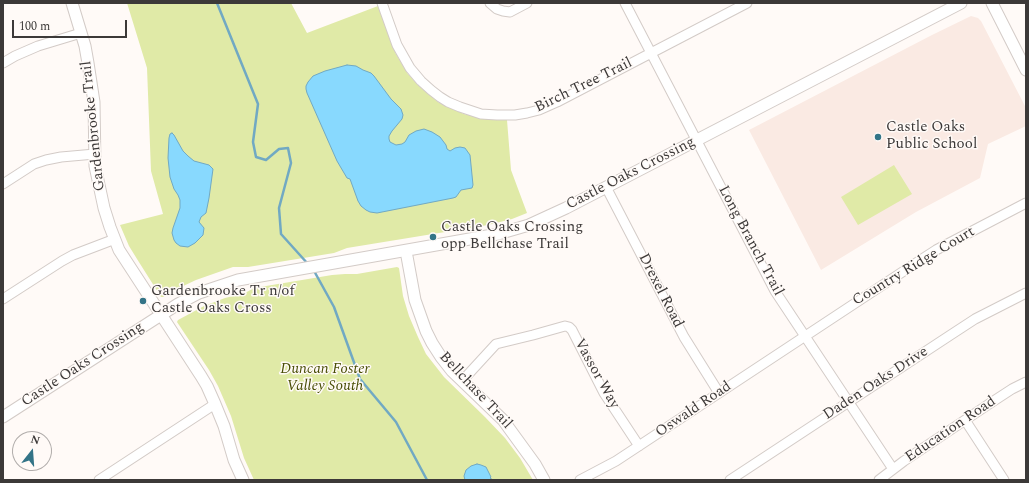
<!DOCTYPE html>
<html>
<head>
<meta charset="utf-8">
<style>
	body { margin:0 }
	#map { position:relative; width:1029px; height:483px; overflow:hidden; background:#fffaf7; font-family:Spectral,serif }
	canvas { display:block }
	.frame { position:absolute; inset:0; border:4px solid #3c3938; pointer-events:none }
	.north { position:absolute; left:12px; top:431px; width:40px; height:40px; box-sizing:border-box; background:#fffaf7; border:1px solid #b1adab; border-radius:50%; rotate:17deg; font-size:11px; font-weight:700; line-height:16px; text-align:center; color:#3c3938 }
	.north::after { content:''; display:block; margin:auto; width:14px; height:18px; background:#337487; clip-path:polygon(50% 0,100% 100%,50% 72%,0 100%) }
	.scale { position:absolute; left:12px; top:20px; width:115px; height:18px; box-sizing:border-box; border:2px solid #3c3938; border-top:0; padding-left:5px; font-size:12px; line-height:14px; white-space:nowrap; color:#3c3938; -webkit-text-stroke:3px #fffaf7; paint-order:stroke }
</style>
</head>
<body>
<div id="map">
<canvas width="1029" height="483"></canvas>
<div class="frame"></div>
<div class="north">N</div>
<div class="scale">100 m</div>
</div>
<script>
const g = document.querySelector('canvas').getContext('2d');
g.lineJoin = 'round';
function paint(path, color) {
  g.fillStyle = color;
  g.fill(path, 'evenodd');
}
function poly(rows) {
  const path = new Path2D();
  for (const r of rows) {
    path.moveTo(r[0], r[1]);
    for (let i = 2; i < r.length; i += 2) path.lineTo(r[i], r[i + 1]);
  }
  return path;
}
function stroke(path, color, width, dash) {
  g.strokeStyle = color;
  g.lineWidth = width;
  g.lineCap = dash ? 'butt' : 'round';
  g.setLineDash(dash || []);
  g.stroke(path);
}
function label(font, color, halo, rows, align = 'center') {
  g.font = font + ' Spectral,serif';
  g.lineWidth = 3;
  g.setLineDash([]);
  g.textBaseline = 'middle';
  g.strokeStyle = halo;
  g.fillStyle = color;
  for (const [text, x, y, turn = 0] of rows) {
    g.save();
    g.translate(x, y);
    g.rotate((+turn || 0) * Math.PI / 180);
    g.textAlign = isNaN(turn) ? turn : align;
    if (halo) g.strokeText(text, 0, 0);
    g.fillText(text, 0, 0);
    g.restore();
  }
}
paint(poly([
	[971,16,978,18,981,21,1026,108,1026,126,988,144,980,178,916,212,821,270,749,130,932,35]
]), '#faeae3');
paint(poly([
	[127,3,291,3,307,33,378,6,396,54,408,74,419,86,438,102,464,114,486,119,507,120,511,170,527,213,512,219,488,225,347,248,334,253,248,267,233,267,196,280,179,288,163,297,161,297,137,259,129,246,120,225,163,214,151,171,147,68],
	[894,165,912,194,858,225,841,197],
	[397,267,399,268,403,296,409,316,418,337,426,354,444,377,485,417,505,438,520,458,533,480,254,480,244,458,231,416,218,386,209,370,177,322,178,320,204,306,225,298,245,293,254,288,332,275,345,274,357,274]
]), '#e0eaa7');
const water = poly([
	[347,65,356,66,363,70,371,73,374,76,391,99,401,109,403,115,402,119,392,131,389,136,389,139,390,142,396,145,402,144,405,142,409,135,416,131,424,129,432,132,440,137,446,145,447,149,450,151,455,148,460,147,465,148,470,155,473,185,472,188,461,190,456,197,453,198,377,213,370,212,366,210,361,206,358,201,350,179,347,178,337,161,307,93,306,89,306,86,308,82,313,76,325,71,347,65],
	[172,133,174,135,183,151,188,156,194,161,209,165,213,169,209,198,206,213,201,217,199,222,204,228,203,235,195,243,188,247,180,246,176,243,174,240,172,233,173,228,180,208,180,200,178,195,174,189,170,177,168,158,169,138,170,134,172,133],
	[477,464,481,465,486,467,491,477,490,478,493,480,465,480,464,476,466,470,471,466,477,464]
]);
paint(water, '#88d9fe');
stroke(water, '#71a9c3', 1);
stroke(poly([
	[217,3,258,104,253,142,256,157,266,160,279,149,288,148,291,163,279,208,281,234,308,264],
	[313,269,334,307,360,379,396,422,427,480]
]), '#71a9c3', 2.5);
const minor = poly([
	[382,3,397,45,410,68,421,81,431,90,440,97,448,102,460,107,481,114,497,115,515,115,527,113,539,110,557,102,747,3],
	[490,3,497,9,503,11,510,12,527,3],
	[625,3,775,291,893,469],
	[3,63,15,56,38,46,81,33],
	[3,184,34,164,46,160,61,157,95,154],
	[606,187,684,337,719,393],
	[3,299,62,261,73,255,115,239],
	[462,381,496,344,533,335,565,326,569,327,572,330,604,393,639,446],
	[965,420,1004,480],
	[99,480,215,404],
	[580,480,616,461,919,261,936,250,1026,203],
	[730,480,949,336,975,319,1026,293],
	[879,480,904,461,989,404,1012,389,1026,382]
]);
const tertiary = poly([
	[72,3,85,46,88,63,94,102,95,166,104,208,110,227,119,250,201,376,207,386,215,404,224,426,234,460,243,480],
	[992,3,1026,70],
	[406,251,415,300,426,331,432,343,441,357,452,371,503,420,535,464,544,480],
	[3,417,178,304,199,293,238,280,498,234,529,225,566,208,961,3]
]);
stroke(minor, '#d3cbc7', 11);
stroke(tertiary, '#d3cbc7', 13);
stroke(minor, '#fff', 9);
stroke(tertiary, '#fff', 11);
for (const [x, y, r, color] of [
	[878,137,4,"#337487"],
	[433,237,4,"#337487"],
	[143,301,4,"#337487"]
]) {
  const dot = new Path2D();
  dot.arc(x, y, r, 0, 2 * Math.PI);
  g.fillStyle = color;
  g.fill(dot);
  stroke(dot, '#fffaf7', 1.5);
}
label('15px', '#3c3938', '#fffaf7', [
	["Birch Tree Trail",584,86,-26],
	["Gardenbrooke Trail",94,126,-96],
	["Castle Oaks Crossing",631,174,-27],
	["Long Branch Trail",750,241,62],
	["Country Ridge Court",914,267,-31],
	["Drexel Road",660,291,63],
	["Castle Oaks Crossing",83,365,-33],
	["Vassor Way",596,374,61],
	["Daden Oaks Drive",876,384,-33],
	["Bellchase Trail",475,391,47],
	["Oswald Road",694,410,-34],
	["Education Road",951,430,-34]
]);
label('15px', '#3c3938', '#fffaf7', [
	["Castle Oaks",886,128],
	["Public School",886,145],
	["Castle Oaks Crossing",441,228],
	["opp Bellchase Trail",441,245],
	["Gardenbrooke Tr n/of",151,292],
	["Castle Oaks Cross",151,309]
], 'left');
label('italic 15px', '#494e05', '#fffaf7', [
	["Duncan Foster",325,370],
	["Valley South",325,387]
]);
</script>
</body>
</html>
